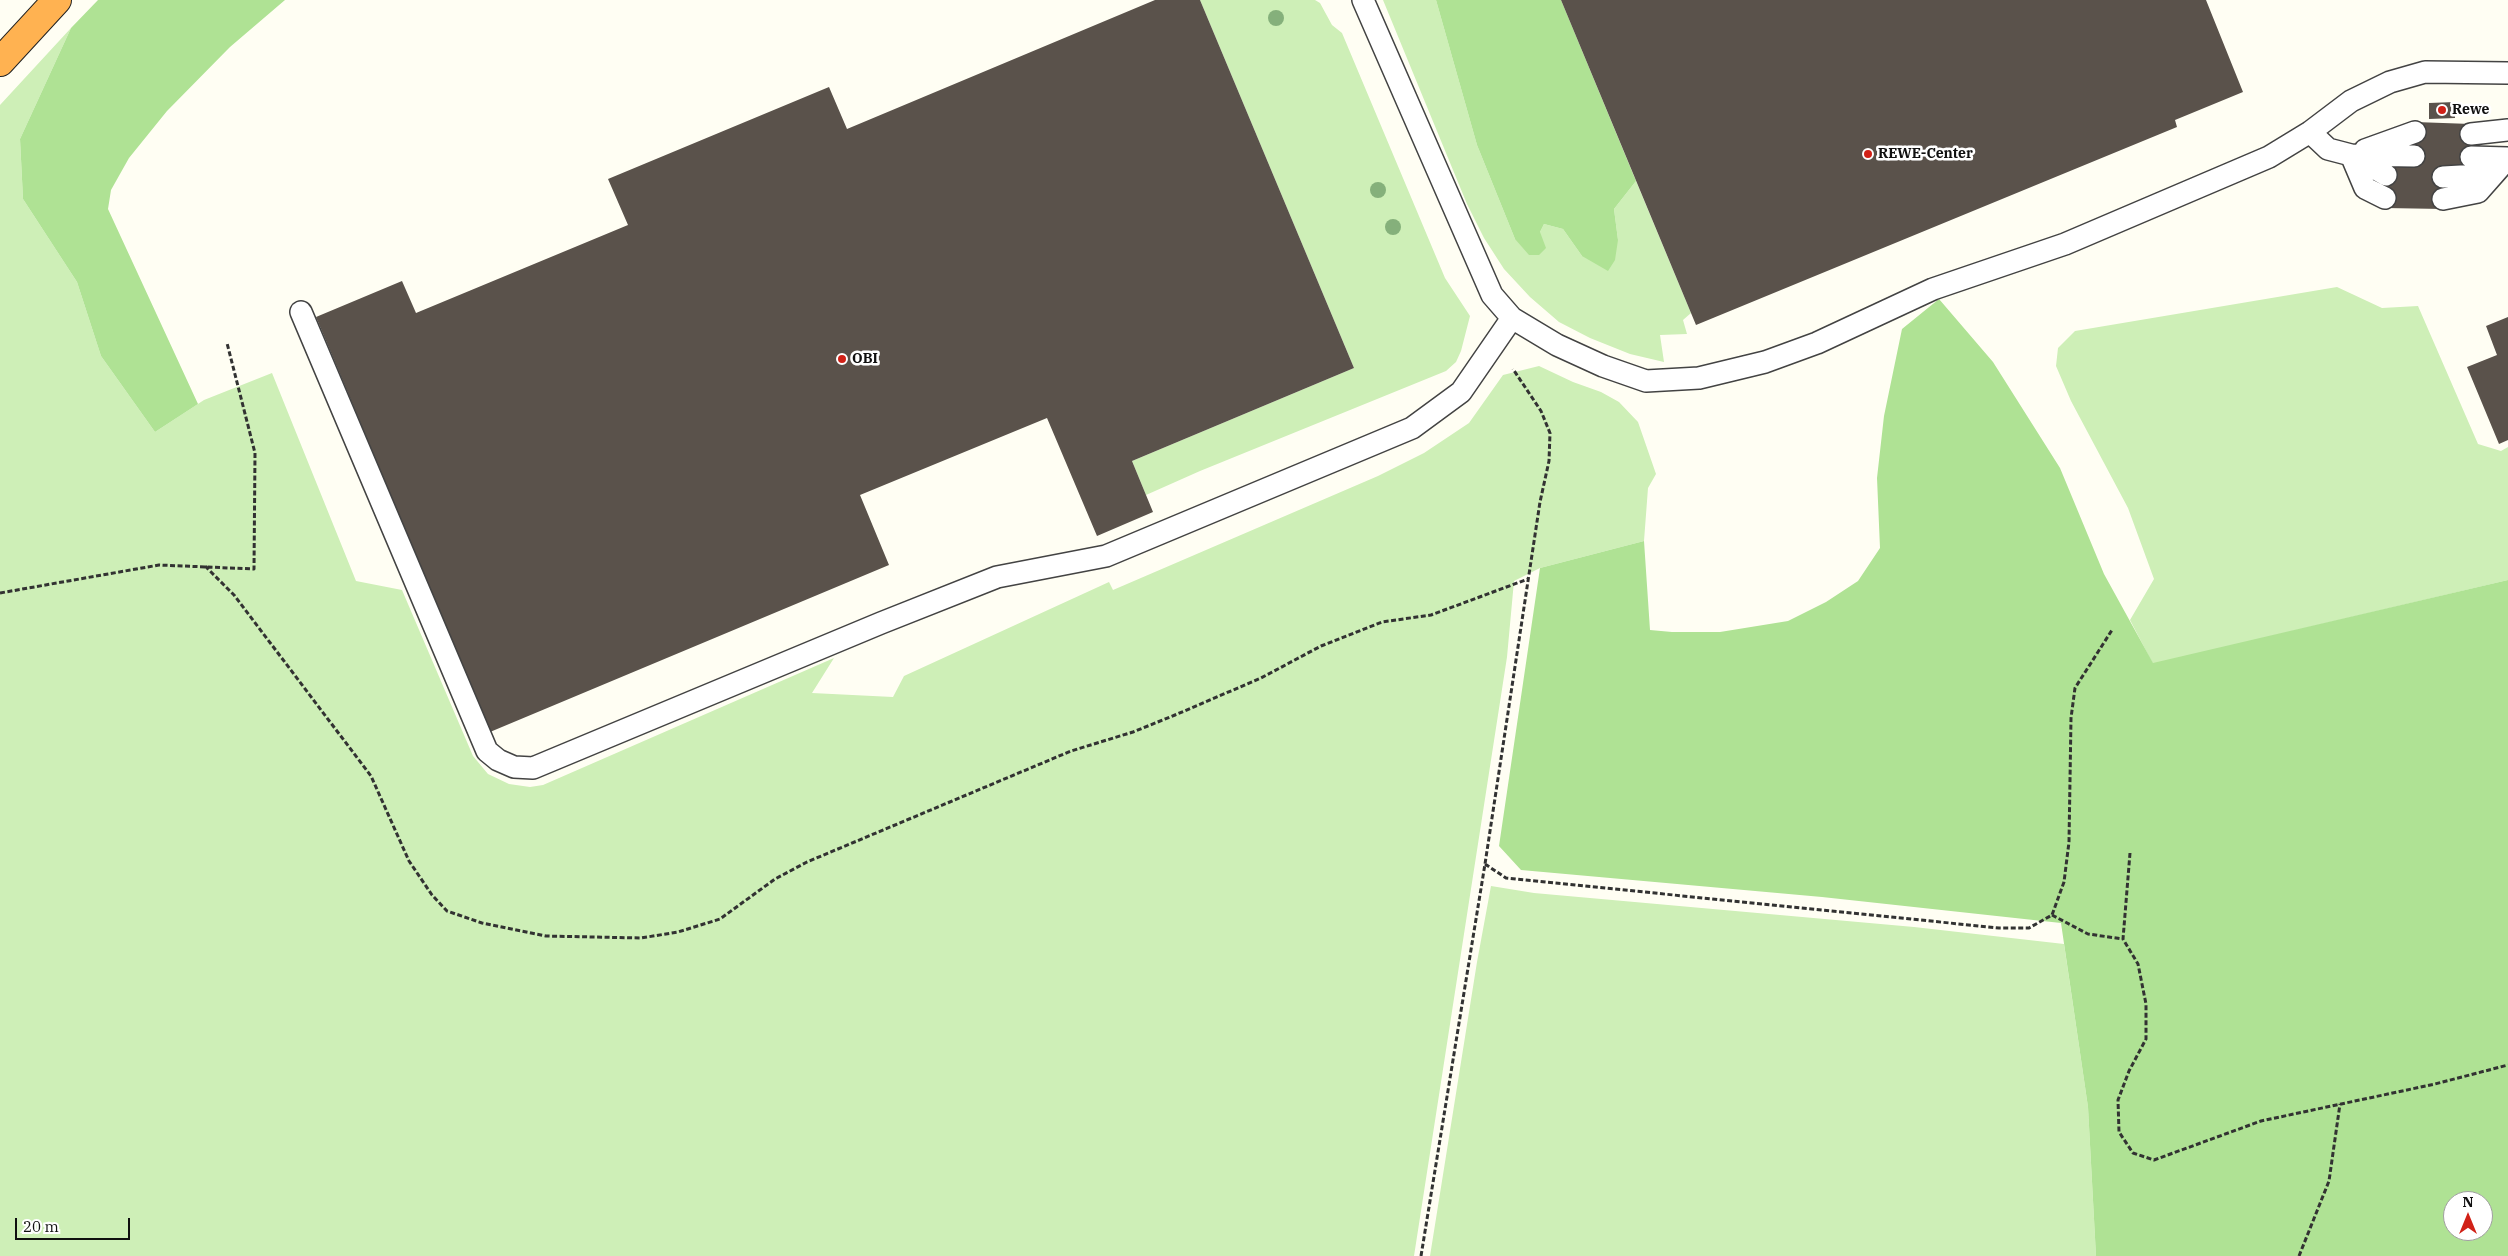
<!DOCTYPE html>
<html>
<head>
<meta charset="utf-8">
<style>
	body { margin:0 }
	#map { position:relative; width:2508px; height:1256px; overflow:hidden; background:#fffef3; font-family:"IBM Plex Serif",serif }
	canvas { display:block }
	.north { position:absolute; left:2443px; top:1191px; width:50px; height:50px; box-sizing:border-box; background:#fff; border:1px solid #9f9f9f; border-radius:50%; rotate:0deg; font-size:14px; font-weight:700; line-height:20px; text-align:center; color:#101010 }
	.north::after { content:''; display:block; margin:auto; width:18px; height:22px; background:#d12117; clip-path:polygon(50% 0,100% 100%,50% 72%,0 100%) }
	.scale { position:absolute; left:15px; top:1218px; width:115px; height:22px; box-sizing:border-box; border:2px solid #101010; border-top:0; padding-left:6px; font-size:15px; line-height:18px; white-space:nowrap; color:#101010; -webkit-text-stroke:4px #fff; paint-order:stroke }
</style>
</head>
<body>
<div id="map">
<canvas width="2508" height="1256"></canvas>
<div class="north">N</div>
<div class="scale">20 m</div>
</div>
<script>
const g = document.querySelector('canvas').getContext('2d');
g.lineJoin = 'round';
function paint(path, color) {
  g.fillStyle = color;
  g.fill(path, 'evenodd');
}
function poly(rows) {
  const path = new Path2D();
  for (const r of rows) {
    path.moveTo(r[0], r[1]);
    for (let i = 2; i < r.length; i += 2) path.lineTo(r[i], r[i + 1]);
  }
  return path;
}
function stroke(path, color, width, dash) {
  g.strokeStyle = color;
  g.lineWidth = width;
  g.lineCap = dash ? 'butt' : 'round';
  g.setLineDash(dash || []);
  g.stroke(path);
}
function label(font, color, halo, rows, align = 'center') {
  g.font = font + ' "IBM Plex Serif",serif';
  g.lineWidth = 5;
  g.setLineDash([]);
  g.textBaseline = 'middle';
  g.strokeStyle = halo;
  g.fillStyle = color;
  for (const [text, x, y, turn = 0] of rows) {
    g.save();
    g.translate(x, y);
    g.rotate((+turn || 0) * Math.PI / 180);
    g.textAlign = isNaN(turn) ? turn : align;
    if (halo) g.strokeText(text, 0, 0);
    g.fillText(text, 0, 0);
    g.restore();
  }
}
paint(poly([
	[1200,0,1315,0,1320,3,1332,25,1342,33,1445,278,1470,316,1461,351,1456,362,1446,371,1200,471,1146,495,1132,461,1354,368],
	[1383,0,1436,0,1477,145,1515,239,1540,232,1544,224,1563,229,1582,256,1618,240,1614,209,1636,181,1691,313,1683,320,1687,334,1660,335,1664,362,1630,354,1590,338,1559,322,1530,297,1504,269,1484,238,1467,204],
	[71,28,20,139,23,199,77,282,101,356,155,432,204,400,272,373,356,581,402,590,473,756,488,774,509,784,530,787,543,785,834,658,812,693,893,697,904,676,1109,582,1113,590,1378,476,1424,453,1469,423,1503,375,1539,366,1573,382,1601,392,1619,402,1638,422,1656,474,1648,488,1644,541,1540,568,1514,581,1507,657,1414,1256,0,1256,0,105],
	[2337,287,2382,308,2418,306,2478,444,2501,451,2508,447,2508,580,2153,664,2130,620,2154,579,2128,508,2071,401,2056,366,2058,348,2075,331],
	[1491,886,1534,893,1914,927,2064,944,2088,1107,2096,1256,1430,1256,1477,962]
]), '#ceefb7');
paint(poly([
	[98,0,285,0,230,47,167,111,129,158,111,190,108,209,198,404,155,432,101,356,77,282,23,199,20,139,71,28],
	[1436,0,1561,0,1636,181,1614,209,1618,240,1615,260,1608,271,1582,256,1563,229,1544,224,1540,232,1546,248,1539,255,1529,255,1515,239,1477,145],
	[1939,299,1993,362,2060,468,2104,574,2153,663,2508,580,2508,1256,2096,1256,2088,1107,2061,923,1822,897,1521,870,1499,846,1540,568,1644,541,1650,630,1672,632,1720,632,1788,621,1826,602,1858,581,1880,548,1877,478,1884,416,1902,329],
	[2453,1201,2483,1201,2483,1231,2453,1231]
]), '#afe294');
paint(poly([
	[1155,0,1200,0,1354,368,1132,461,1153,512,1097,536,1047,418,860,495,889,565,490,732,316,317,402,281,416,313,628,225,608,179,829,87,847,129],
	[1561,0,2206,0,2243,92,2175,120,2177,127,1696,325],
	[2455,102,2455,118,2429,119,2429,103],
	[2415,122,2471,124,2470,166,2443,166,2443,209,2385,208,2386,164,2414,165],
	[2508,317,2508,440,2499,444,2467,367,2497,355,2486,326]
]), '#5a524b');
const lane = poly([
	[1363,0,1492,295,1512,318,1557,345,1603,366,1646,381,1699,378,1765,362,1817,343,1933,289,2065,244,2269,157,2310,132,2351,101,2390,82,2425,72,2508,73],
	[2310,132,2328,149,2351,155,2414,156],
	[2471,134,2508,130],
	[2365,150,2415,132],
	[2351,155,2365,188,2385,198],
	[2353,156,2386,175],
	[2471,157,2508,158],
	[2443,177,2479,175,2497,164],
	[2443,199,2478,192,2508,158],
	[301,312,487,751,498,760,514,767,533,768,881,623,997,577,1106,556,1412,428,1461,392,1512,318]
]);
const highway = poly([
	[0,62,57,0]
]);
stroke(lane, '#434343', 24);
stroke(highway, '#212121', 30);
stroke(poly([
	[205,566,234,595,371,776,409,861,432,895,447,911,482,923,546,936,641,938,678,932,720,919,775,879,807,862,1071,751,1133,732,1175,715,1261,678,1321,646,1382,622,1431,615,1528,579],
	[0,593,159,565,254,569,255,453,227,343],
	[2130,853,2123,939,2138,964,2146,1004,2146,1039,2129,1071,2118,1100,2119,1132,2133,1153,2154,1160,2261,1121,2435,1084,2508,1065],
	[1485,864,1506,878,1999,928,2029,928,2052,915,2064,882,2069,842,2071,718,2075,688,2112,630],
	[2052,915,2088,934,2123,939],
	[1421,1256,1485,864,1540,502,1549,461,1550,433,1541,411,1513,369],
	[2299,1256,2329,1181,2340,1104]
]), '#323232', 3, [5, 2.5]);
stroke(lane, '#fff', 21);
stroke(highway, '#ffb251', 28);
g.fillStyle = '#85b07b';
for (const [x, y] of [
	[1276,18],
	[1378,190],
	[1393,227]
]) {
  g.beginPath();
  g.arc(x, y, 8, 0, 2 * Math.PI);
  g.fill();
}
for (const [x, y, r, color] of [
	[2442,110,5,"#d12117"],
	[1868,154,5,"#d12117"],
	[842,359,5,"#d12117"]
]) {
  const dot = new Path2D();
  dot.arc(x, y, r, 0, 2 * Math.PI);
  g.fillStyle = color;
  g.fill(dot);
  stroke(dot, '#fff', 2);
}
label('bold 14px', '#101010', '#fff', [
	["Rewe",2452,110],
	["REWE-Center",1878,154],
	["OBI",852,359]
], 'left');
</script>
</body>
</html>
